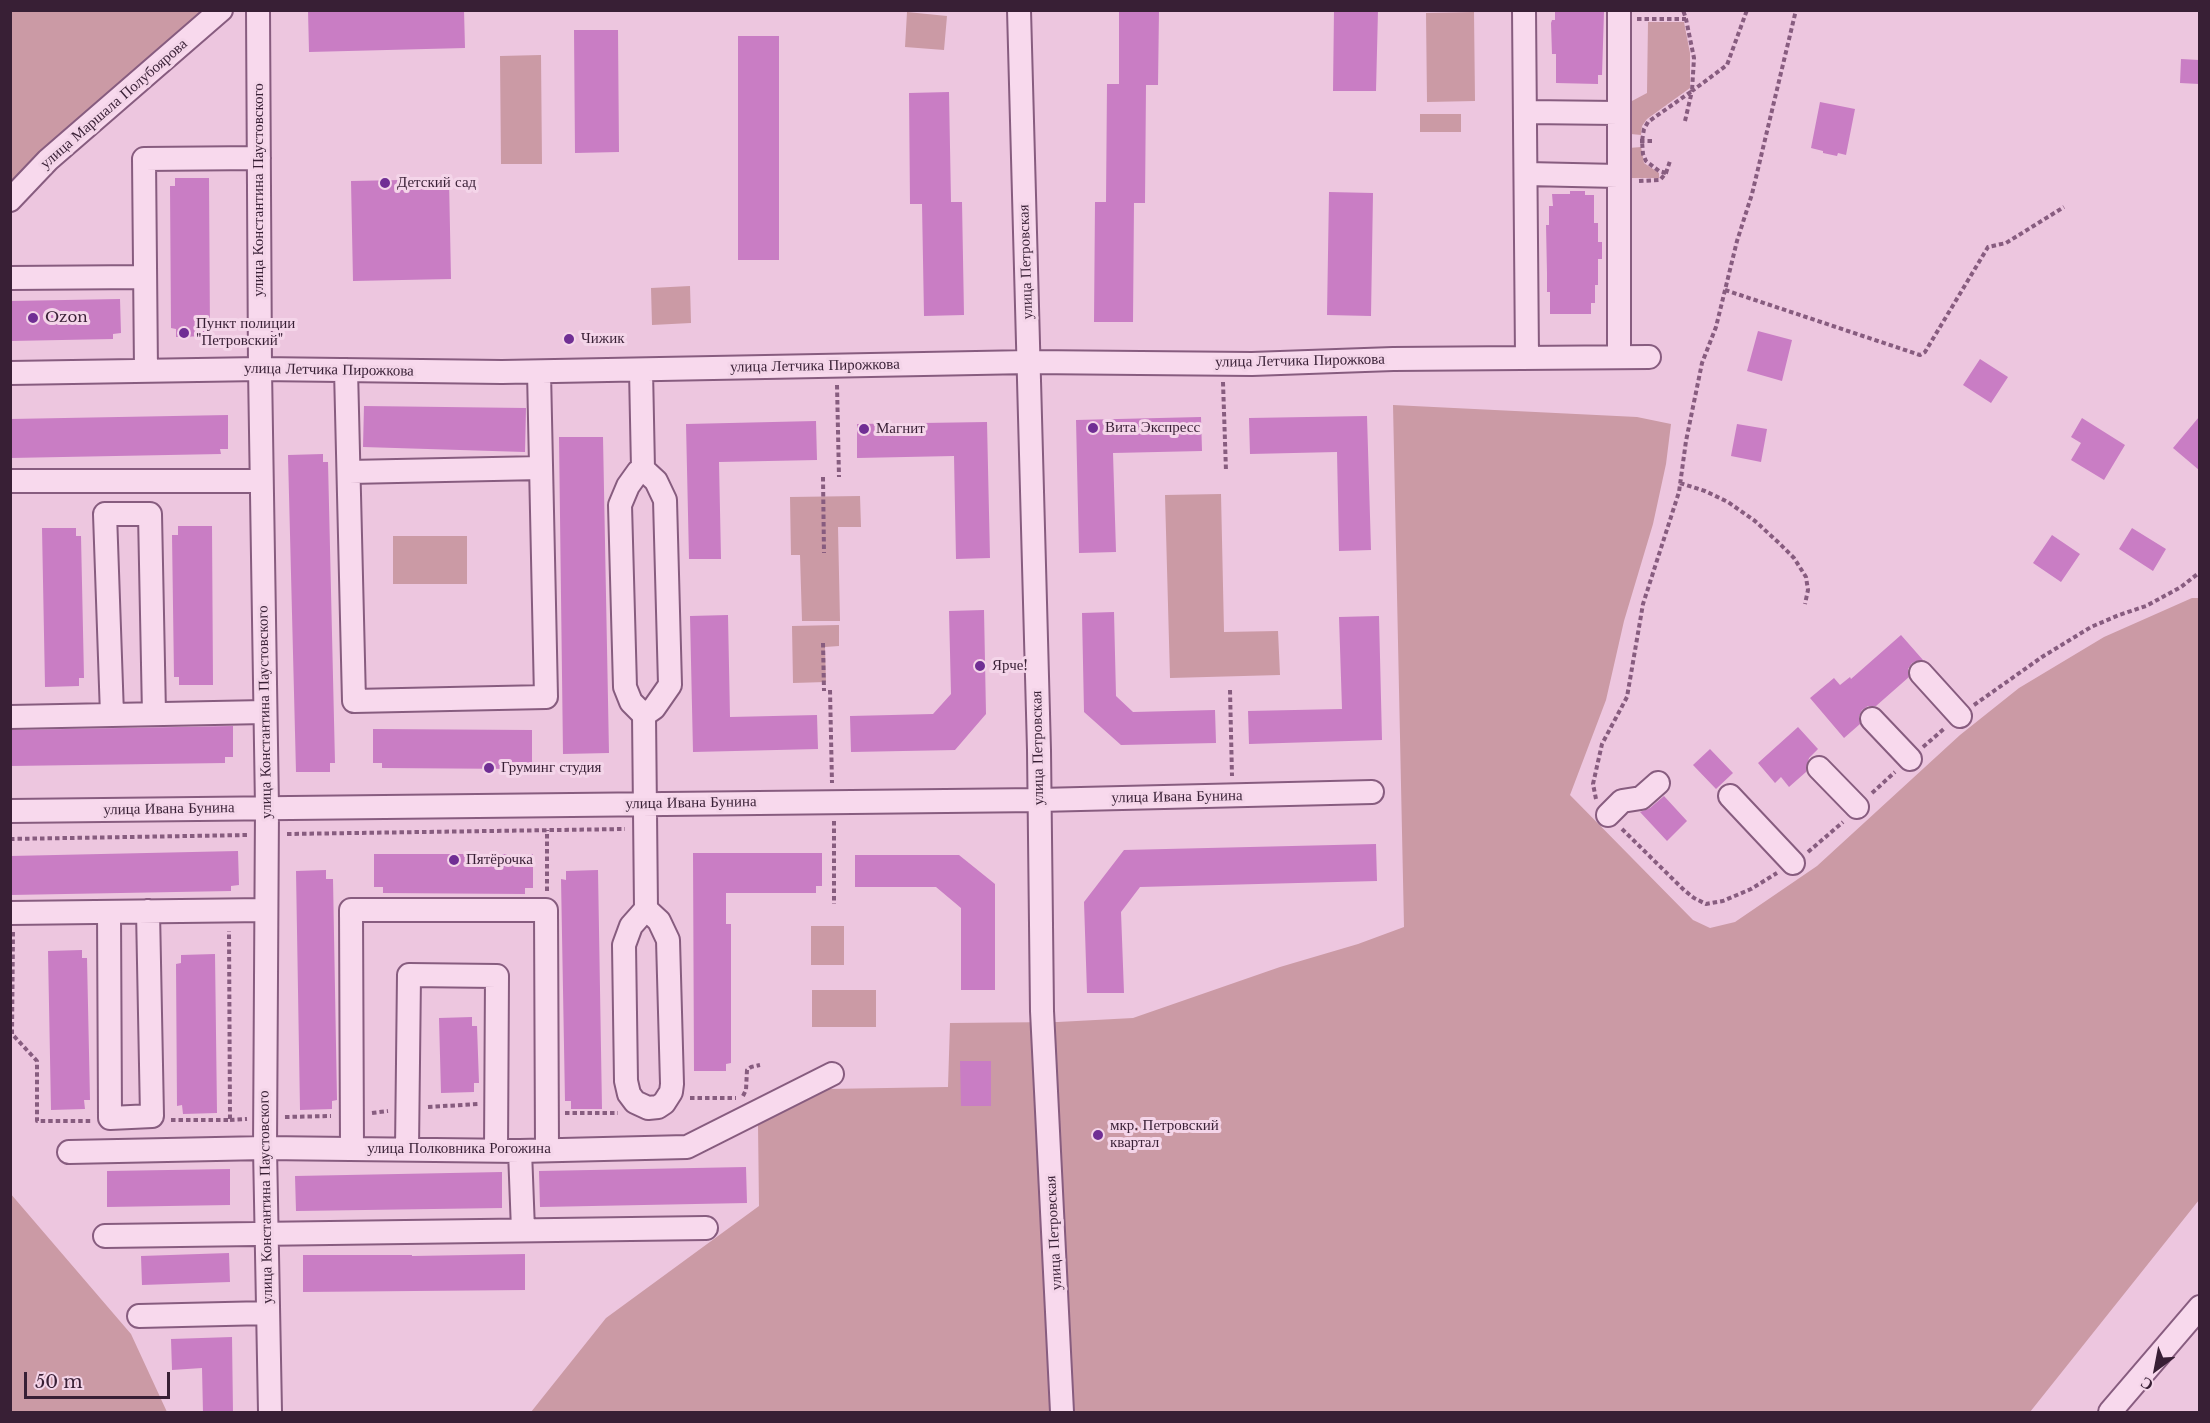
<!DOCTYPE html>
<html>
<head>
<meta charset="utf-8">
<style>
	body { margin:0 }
	#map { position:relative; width:2210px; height:1423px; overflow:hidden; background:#edc6df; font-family:"Libre Baskerville",serif }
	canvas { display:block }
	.frame { position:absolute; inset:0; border:12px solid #381f35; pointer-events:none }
	.north { position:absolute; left:2126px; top:1339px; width:60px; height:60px; -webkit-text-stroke:4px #f4d5e9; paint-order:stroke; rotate:212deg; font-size:16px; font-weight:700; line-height:24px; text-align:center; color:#381f35 }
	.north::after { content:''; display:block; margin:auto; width:21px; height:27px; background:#381f35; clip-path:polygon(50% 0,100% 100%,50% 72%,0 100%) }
	.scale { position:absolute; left:24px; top:1372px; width:146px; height:27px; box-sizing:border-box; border:3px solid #381f35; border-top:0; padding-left:8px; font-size:18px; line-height:21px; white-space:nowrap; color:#381f35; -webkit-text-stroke:4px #f4d5e9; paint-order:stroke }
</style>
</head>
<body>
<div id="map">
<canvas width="2210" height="1423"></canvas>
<div class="frame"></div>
<div class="north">С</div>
<div class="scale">50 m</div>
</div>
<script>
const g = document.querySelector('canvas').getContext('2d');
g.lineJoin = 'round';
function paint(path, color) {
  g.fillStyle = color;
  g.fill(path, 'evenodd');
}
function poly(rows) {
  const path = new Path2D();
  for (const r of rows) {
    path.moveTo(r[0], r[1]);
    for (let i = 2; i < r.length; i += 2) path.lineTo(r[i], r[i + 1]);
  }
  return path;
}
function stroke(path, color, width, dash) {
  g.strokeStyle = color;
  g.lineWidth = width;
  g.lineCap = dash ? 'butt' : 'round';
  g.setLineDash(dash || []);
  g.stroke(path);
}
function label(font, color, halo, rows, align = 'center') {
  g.font = font + ' "Libre Baskerville",serif';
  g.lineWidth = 6;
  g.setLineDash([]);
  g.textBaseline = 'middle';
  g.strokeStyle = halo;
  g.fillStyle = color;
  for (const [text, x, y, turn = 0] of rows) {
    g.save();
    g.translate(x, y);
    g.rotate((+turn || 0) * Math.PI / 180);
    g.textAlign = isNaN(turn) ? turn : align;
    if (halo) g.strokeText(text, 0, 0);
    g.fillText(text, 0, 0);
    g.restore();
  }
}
paint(poly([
	[11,11,216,11,11,192],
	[907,12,947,16,944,50,905,47],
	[1474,12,1475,101,1427,102,1426,13],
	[1648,22,1684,22,1690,53,1690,88,1647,119,1642,126,1641,135,1631,134,1632,101,1647,93],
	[541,55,542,164,501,164,500,56],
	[1420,114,1461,114,1461,132,1420,132],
	[1641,147,1644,163,1659,173,1659,178,1629,178,1629,148],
	[690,286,691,323,652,325,651,288],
	[1393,405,1637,417,1671,424,1666,464,1653,524,1624,621,1606,700,1570,795,1693,920,1710,928,1735,922,1817,866,1960,735,2019,688,2104,637,2192,598,2199,598,2199,1200,2030,1412,531,1412,606,1318,759,1206,758,1125,826,1089,948,1087,950,1023,1058,1022,1133,1018,1280,967,1358,944,1404,927],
	[1221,494,1224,632,1278,631,1280,675,1170,678,1165,495],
	[860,496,861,527,838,527,840,621,802,621,800,555,791,555,790,497],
	[393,536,467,536,467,584,393,584],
	[839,625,839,646,825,647,826,682,793,683,792,626],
	[811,926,844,926,844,965,811,965],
	[812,990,876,990,876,1027,812,1027],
	[10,1193,131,1334,167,1412,11,1412]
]), '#cb9aa5');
paint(poly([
	[308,10,464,10,465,48,309,52],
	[1119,10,1159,10,1158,85,1146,85,1145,203,1134,203,1133,322,1094,322,1095,202,1106,202,1107,84,1119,84],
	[1334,10,1378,10,1376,91,1333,91],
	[1555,10,1604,12,1602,75,1598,75,1598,84,1556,83,1556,54,1552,54,1551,23,1552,20,1555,20],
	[574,30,618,30,619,152,575,153],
	[738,36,779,36,779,260,738,260],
	[2181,59,2199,60,2199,84,2180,83],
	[949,92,951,202,962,202,964,315,924,316,922,204,910,204,909,93],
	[1820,102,1855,109,1846,155,1838,153,1837,156,1823,153,1823,151,1811,148],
	[175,178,209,178,210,336,176,337,176,329,171,328,170,186,175,186],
	[449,179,451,279,353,281,351,181],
	[1570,191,1585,191,1585,195,1594,195,1594,223,1598,223,1598,242,1602,242,1602,259,1598,259,1598,285,1595,285,1595,303,1591,303,1591,314,1550,314,1550,292,1547,292,1547,273,1546,225,1549,225,1549,206,1553,206,1552,194,1570,194],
	[1329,192,1373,193,1371,316,1327,315],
	[120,299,121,333,113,334,113,339,10,341,10,301],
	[1758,331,1792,340,1782,381,1747,371],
	[1980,359,2008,377,1991,403,1963,385],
	[364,406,526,408,525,452,363,447],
	[228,415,228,449,220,449,221,454,10,458,10,419],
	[1367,416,1371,550,1339,551,1337,452,1250,454,1249,418],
	[1201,417,1202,451,1113,453,1116,552,1079,553,1076,420],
	[2199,417,2199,470,2173,448],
	[2082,418,2125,445,2104,480,2071,460,2081,443,2071,437],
	[816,421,817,460,719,462,721,559,689,559,686,424],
	[987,422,990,558,956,559,954,456,857,458,857,424],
	[1737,424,1767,429,1761,462,1731,456],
	[559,437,603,437,609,753,563,754],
	[323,454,323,462,328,462,335,763,330,763,330,772,296,772,288,455],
	[178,526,212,526,213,685,179,685,179,677,174,677,172,535,178,535],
	[42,528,76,528,76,536,81,536,84,678,79,678,79,686,45,687],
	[2132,528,2166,549,2153,571,2119,549],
	[2052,535,2080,554,2061,582,2033,563],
	[984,610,986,714,955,750,851,752,850,716,933,714,951,694,949,611],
	[1114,612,1116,696,1133,712,1215,710,1216,743,1121,745,1084,712,1082,613],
	[728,615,730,717,817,715,818,749,693,752,690,616],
	[1379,616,1382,740,1249,744,1248,711,1342,709,1339,617],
	[1901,635,1923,660,1912,663,1908,669,1909,677,1876,706,1868,706,1862,710,1859,716,1860,724,1844,738,1810,698,1834,678,1840,685,1850,677,1851,679],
	[233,726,233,757,225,757,225,763,10,766,10,730],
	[1798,727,1818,749,1809,758,1806,772,1789,787,1781,777,1775,783,1758,763],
	[373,729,532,730,532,764,524,764,524,769,382,768,382,763,373,763],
	[1710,749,1733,773,1716,789,1693,765],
	[1664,796,1687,821,1667,841,1640,812,1650,808],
	[1376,844,1377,881,1140,887,1121,912,1124,993,1087,993,1084,902,1124,850],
	[238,851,239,885,231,886,231,891,10,895,10,856],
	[693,853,822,853,822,886,816,886,816,893,726,893,726,924,731,924,731,1063,726,1064,726,1071,694,1071],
	[374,854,533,854,533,888,525,888,525,894,383,893,383,887,374,887],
	[855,855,959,855,995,884,995,990,961,990,961,908,936,887,855,887],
	[326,870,326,879,333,879,337,1100,332,1101,332,1109,300,1110,296,871],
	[598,870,602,1109,571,1109,571,1101,565,1101,561,879,566,880,566,871],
	[82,950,82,958,87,958,90,1100,84,1100,85,1109,51,1110,48,951],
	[215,954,217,1113,183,1114,182,1105,177,1106,176,964,181,963,181,955],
	[472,1017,472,1026,477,1026,479,1083,474,1083,474,1092,441,1093,439,1018],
	[960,1061,991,1061,991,1106,961,1106],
	[746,1167,747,1203,540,1207,539,1171],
	[230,1169,230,1205,107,1207,107,1171],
	[502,1172,502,1208,296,1211,295,1176],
	[229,1253,230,1282,142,1285,141,1256],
	[525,1254,525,1290,303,1292,303,1255,412,1255,412,1256],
	[232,1337,233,1413,203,1413,202,1368,172,1370,171,1339]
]), '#c97dc4');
const minor = poly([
	[258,10,260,369,267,807,265,1148,270,1412],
	[1019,10,1039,750,1042,1011,1062,1412],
	[1524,10,1527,357],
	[1526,112,1618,113],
	[1527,174,1618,176],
	[10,200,48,160,221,10],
	[10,278,145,277],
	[1619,357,1619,10],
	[346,370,354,701,546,697,539,372],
	[641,370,643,469,656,481,665,500,670,685,654,708,644,715],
	[146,371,144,159,259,158],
	[10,373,260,369,502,372,1029,362,1252,364,1393,359,1649,357],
	[643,469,638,472,628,486,620,505,625,687,631,702,644,715,646,909],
	[349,472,541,468],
	[10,481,261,481],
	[1921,673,1960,716],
	[112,715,105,514,150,514,154,714],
	[10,717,265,712],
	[1872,719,1910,759],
	[1819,768,1857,807],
	[1730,796,1793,863],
	[10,811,1039,800,1372,792],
	[1608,815,1622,801,1641,798,1658,783],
	[646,909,659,921,668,940,672,1084,671,1092,664,1103,658,1107,648,1108,635,1102,629,1094,626,1081,624,945,631,926,646,909],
	[109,912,110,1118,152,1116,148,911],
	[10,913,266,910],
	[352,1149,351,910,546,910,547,1150],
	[407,1149,409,975,497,976,496,1150],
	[520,1151,523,1230],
	[69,1152,265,1148,520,1151,687,1147,832,1074],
	[105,1236,706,1228],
	[139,1316,268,1313],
	[2110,1412,2200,1307]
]);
stroke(minor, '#875c7f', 26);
stroke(poly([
	[910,10,915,10],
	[1637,19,1686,19,1683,10],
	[1685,121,1692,91,1727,65,1747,10],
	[1640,141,1652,141],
	[1666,173,1659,171,1646,161,1643,154,1642,141,1644,129,1648,122,1692,91,1694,58,1686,19],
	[1639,181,1660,180,1666,173,1670,161],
	[1725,290,1920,355,1925,352,1988,247,2006,243,2064,207],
	[1223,382,1226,471],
	[837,385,839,477],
	[823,477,824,553],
	[1680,483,1705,491,1728,502,1755,521,1779,543,1794,558,1806,577,1808,590,1805,604],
	[823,643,824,691],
	[830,690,832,783],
	[1230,690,1232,776],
	[1974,705,2042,657,2091,627,2119,615,2146,606,2181,587,2200,572],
	[1923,747,1945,728],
	[1872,793,1895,772],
	[1596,799,1593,784,1602,744,1627,697,1643,604,1679,492,1686,441,1702,363,1716,327,1737,241,1752,194,1796,10],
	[834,821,834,904],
	[1622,829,1684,890,1694,898,1706,904,1723,901,1751,889,1777,873],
	[287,834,625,829],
	[10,839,247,835],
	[1808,852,1843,822],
	[547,891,547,830],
	[13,932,12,1034,37,1061,37,1121,92,1121],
	[743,1096,746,1090,747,1070,751,1067,760,1065],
	[690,1098,736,1098],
	[428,1107,478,1104],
	[372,1113,388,1111],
	[565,1113,618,1113],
	[285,1117,331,1116],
	[171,1120,230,1120,229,931],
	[230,1120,247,1119]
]), '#875c7f', 4, [4.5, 3]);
stroke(minor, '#f8d9ed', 22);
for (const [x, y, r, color] of [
	[385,183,6,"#702e94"],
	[33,318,6,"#702e94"],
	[184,333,6,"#702e94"],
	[569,339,6,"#702e94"],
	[1093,428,6,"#702e94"],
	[864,429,6,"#702e94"],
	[980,666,6,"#702e94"],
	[489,768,6,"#702e94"],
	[454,860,6,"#702e94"],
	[1098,1135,6,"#702e94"]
]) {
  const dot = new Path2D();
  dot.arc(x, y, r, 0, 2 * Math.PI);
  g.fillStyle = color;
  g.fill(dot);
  stroke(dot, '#f4d5e9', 2);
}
label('15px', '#381f35', '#f4d5e9', [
	["улица Маршала Полубоярова",114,104,-41],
	["улица Константина Паустовского",259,190,-90],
	["улица Петровская",1026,262,-92],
	["улица Летчика Пирожкова",1300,361,-1],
	["улица Летчика Пирожкова",815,366,-1],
	["улица Летчика Пирожкова",329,370,1],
	["улица Константина Паустовского",265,712,-91],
	["улица Петровская",1038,748,-91],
	["улица Ивана Бунина",1177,797,-1],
	["улица Ивана Бунина",691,803,-1],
	["улица Ивана Бунина",169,809,-1],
	["улица Полковника Рогожина",459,1149],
	["улица Константина Паустовского",266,1197,-91],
	["улица Петровская",1054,1233,-93]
]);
label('15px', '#381f35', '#f4d5e9', [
	["Детский сад",397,183],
	["Ozon",45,318],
	["Пункт полиции",196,324],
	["\"Петровский\"",196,341],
	["Чижик",581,339],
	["Вита Экспресс",1105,428],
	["Магнит",876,429],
	["Ярче!",992,666],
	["Груминг студия",501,768],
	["Пятёрочка",466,860],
	["мкр. Петровский",1110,1126],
	["квартал",1110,1143]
], 'left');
</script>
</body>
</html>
